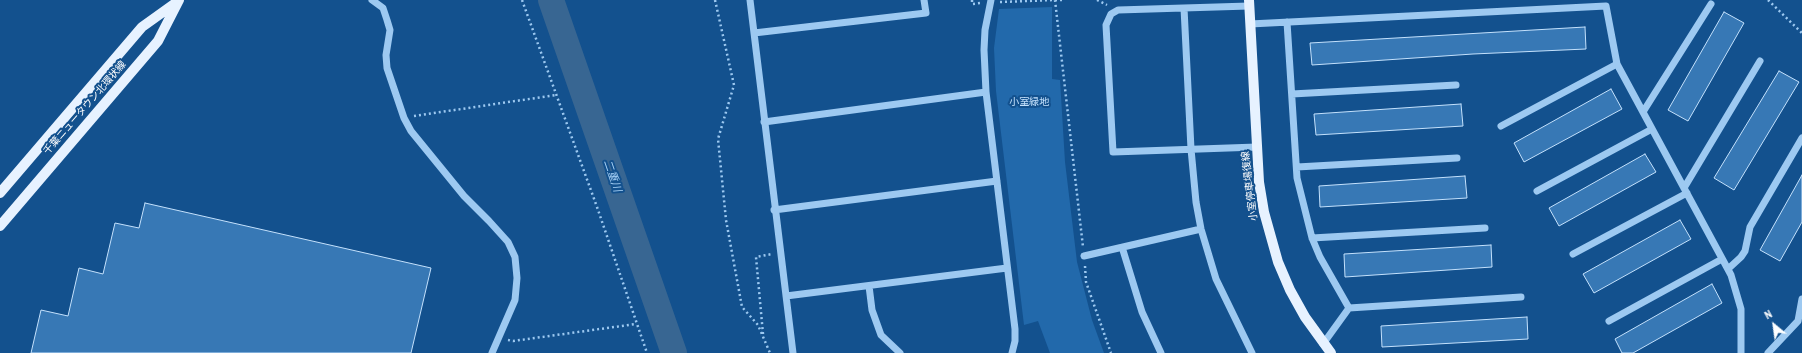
<!DOCTYPE html>
<html>
<head>
<meta charset="utf-8">
<style>
	body { margin:0 }
	#map { position:relative; width:1802px; height:353px; overflow:hidden; background:#13518e; font-family:"Archivo Narrow",sans-serif }
	canvas { display:block }
	.north { position:absolute; left:1754px; top:305px; width:40px; height:40px; -webkit-text-stroke:3px #13518e; paint-order:stroke; rotate:331deg; font-size:11px; font-weight:700; line-height:16px; text-align:center; color:#fff }
	.north::after { content:''; display:block; margin:auto; width:14px; height:18px; background:#fff; clip-path:polygon(50% 0,100% 100%,50% 72%,0 100%) }
</style>
</head>
<body>
<div id="map">
<canvas width="1802" height="353"></canvas>
<div class="north">N</div>
</div>
<script>
const g = document.querySelector('canvas').getContext('2d');
g.lineJoin = 'round';
function paint(path, color) {
  g.fillStyle = color;
  g.fill(path, 'evenodd');
}
function poly(rows) {
  const path = new Path2D();
  for (const r of rows) {
    path.moveTo(r[0], r[1]);
    for (let i = 2; i < r.length; i += 2) path.lineTo(r[i], r[i + 1]);
  }
  return path;
}
function stroke(path, color, width, dash) {
  g.strokeStyle = color;
  g.lineWidth = width;
  g.lineCap = dash ? 'butt' : 'round';
  g.setLineDash(dash || []);
  g.stroke(path);
}
function label(font, color, halo, rows, align = 'center') {
  g.font = font + ' "Archivo Narrow","Noto Sans JP",sans-serif';
  g.lineWidth = 4;
  g.setLineDash([]);
  g.textBaseline = 'middle';
  g.strokeStyle = halo;
  g.fillStyle = color;
  for (const [text, x, y, turn = 0] of rows) {
    g.save();
    g.translate(x, y);
    g.rotate((+turn || 0) * Math.PI / 180);
    g.textAlign = isNaN(turn) ? turn : align;
    if (halo) g.strokeText(text, 0, 0);
    g.fillText(text, 0, 0);
    g.restore();
  }
}
paint(poly([
	[1052,7,1052,79,1060,80,1065,162,1077,262,1092,320,1104,353,1050,353,1038,321,1024,325,996,91,994,48,999,9]
]), '#2269ab');
stroke(poly([
	[551,0,674,353]
]), '#386692', 26);
const building = poly([
	[1724,12,1744,23,1688,121,1668,110,1724,12],
	[1585,27,1586,49,1473,54,1312,65,1310,43,1585,27],
	[1779,71,1799,82,1734,190,1714,178,1779,71],
	[1611,89,1622,109,1524,162,1514,143,1611,89],
	[1461,104,1463,126,1316,135,1314,114,1461,104],
	[1645,154,1656,172,1559,226,1549,208,1645,154],
	[1802,175,1802,222,1780,261,1760,250,1802,175],
	[1465,176,1467,198,1320,207,1319,186,1465,176],
	[145,203,431,268,411,353,31,353,41,310,68,316,79,268,103,274,115,223,139,228,145,203],
	[1680,220,1691,239,1594,293,1583,274,1680,220],
	[1491,245,1492,267,1345,277,1344,254,1491,245],
	[1712,284,1722,303,1633,353,1622,353,1615,339,1712,284],
	[1527,317,1528,339,1382,347,1381,326,1527,317]
]);
paint(building, '#3778b5');
stroke(building, '#c4e1fc', 1);
stroke(poly([
	[522,0,597,207,647,353],
	[715,0,734,85,718,139,726,220,742,307,758,325,770,353],
	[972,0,972,4,981,3],
	[1055,0,1062,0],
	[1097,0,1107,5],
	[1768,0,1802,33],
	[1000,2,1055,0,1083,247],
	[414,116,556,95],
	[1085,266,1086,282,1111,353],
	[763,334,756,257,772,254],
	[508,340,513,341,636,324]
]), '#9dc9f1', 2.5, [2, 3]);
stroke(poly([
	[372,0,383,8,387,20,390,30,386,55,387,68,404,118,411,131,464,196,489,221,508,242,515,257,517,278,515,300,492,353],
	[750,0,793,353],
	[991,0,985,30,984,50,986,92,1015,329,1015,341,1012,353],
	[1249,6,1118,10,1111,14,1106,25,1113,152,1257,147],
	[1184,8,1191,149,1196,202,1201,229,1216,279,1252,353],
	[1287,22,1297,178,1312,238,1320,257,1349,308,1323,344],
	[1250,24,1606,6,1617,64,1731,275,1741,309,1741,353],
	[754,33,926,13,924,0],
	[1292,94,1456,85],
	[1643,112,1711,4],
	[764,122,986,92],
	[1501,126,1617,64],
	[1297,167,1457,158],
	[1684,188,1760,61],
	[1537,191,1652,129],
	[774,210,997,181],
	[1312,238,1485,228],
	[1122,247,1142,312,1161,353],
	[1573,254,1687,193],
	[1084,256,1201,229],
	[1728,269,1741,257,1745,251,1750,227,1802,138],
	[869,286,872,310,881,335,900,353],
	[786,296,1007,268],
	[1349,308,1521,297],
	[1609,321,1722,259],
	[1768,353,1798,321,1802,299]
]), '#9dc9f1', 7);
stroke(poly([
	[1249,0,1259,182,1264,212,1278,262,1290,290,1305,317,1331,353],
	[0,193,142,27,177,2],
	[0,226,158,41,179,0]
]), '#e7f2ff', 10);
label('10px', '#c4e1fc', '#13518e', [
	["小室緑地",1029,102]
]);
label('10px', '#fff', '#13518e', [
	["千葉ニュータウン北環状線",85,108,-49],
	["小室停車場復線",1250,186,-97]
]);
label('italic 11px', '#a9d3f8', '#13518e', [
	["二重川",612,176,71]
]);
</script>
</body>
</html>
